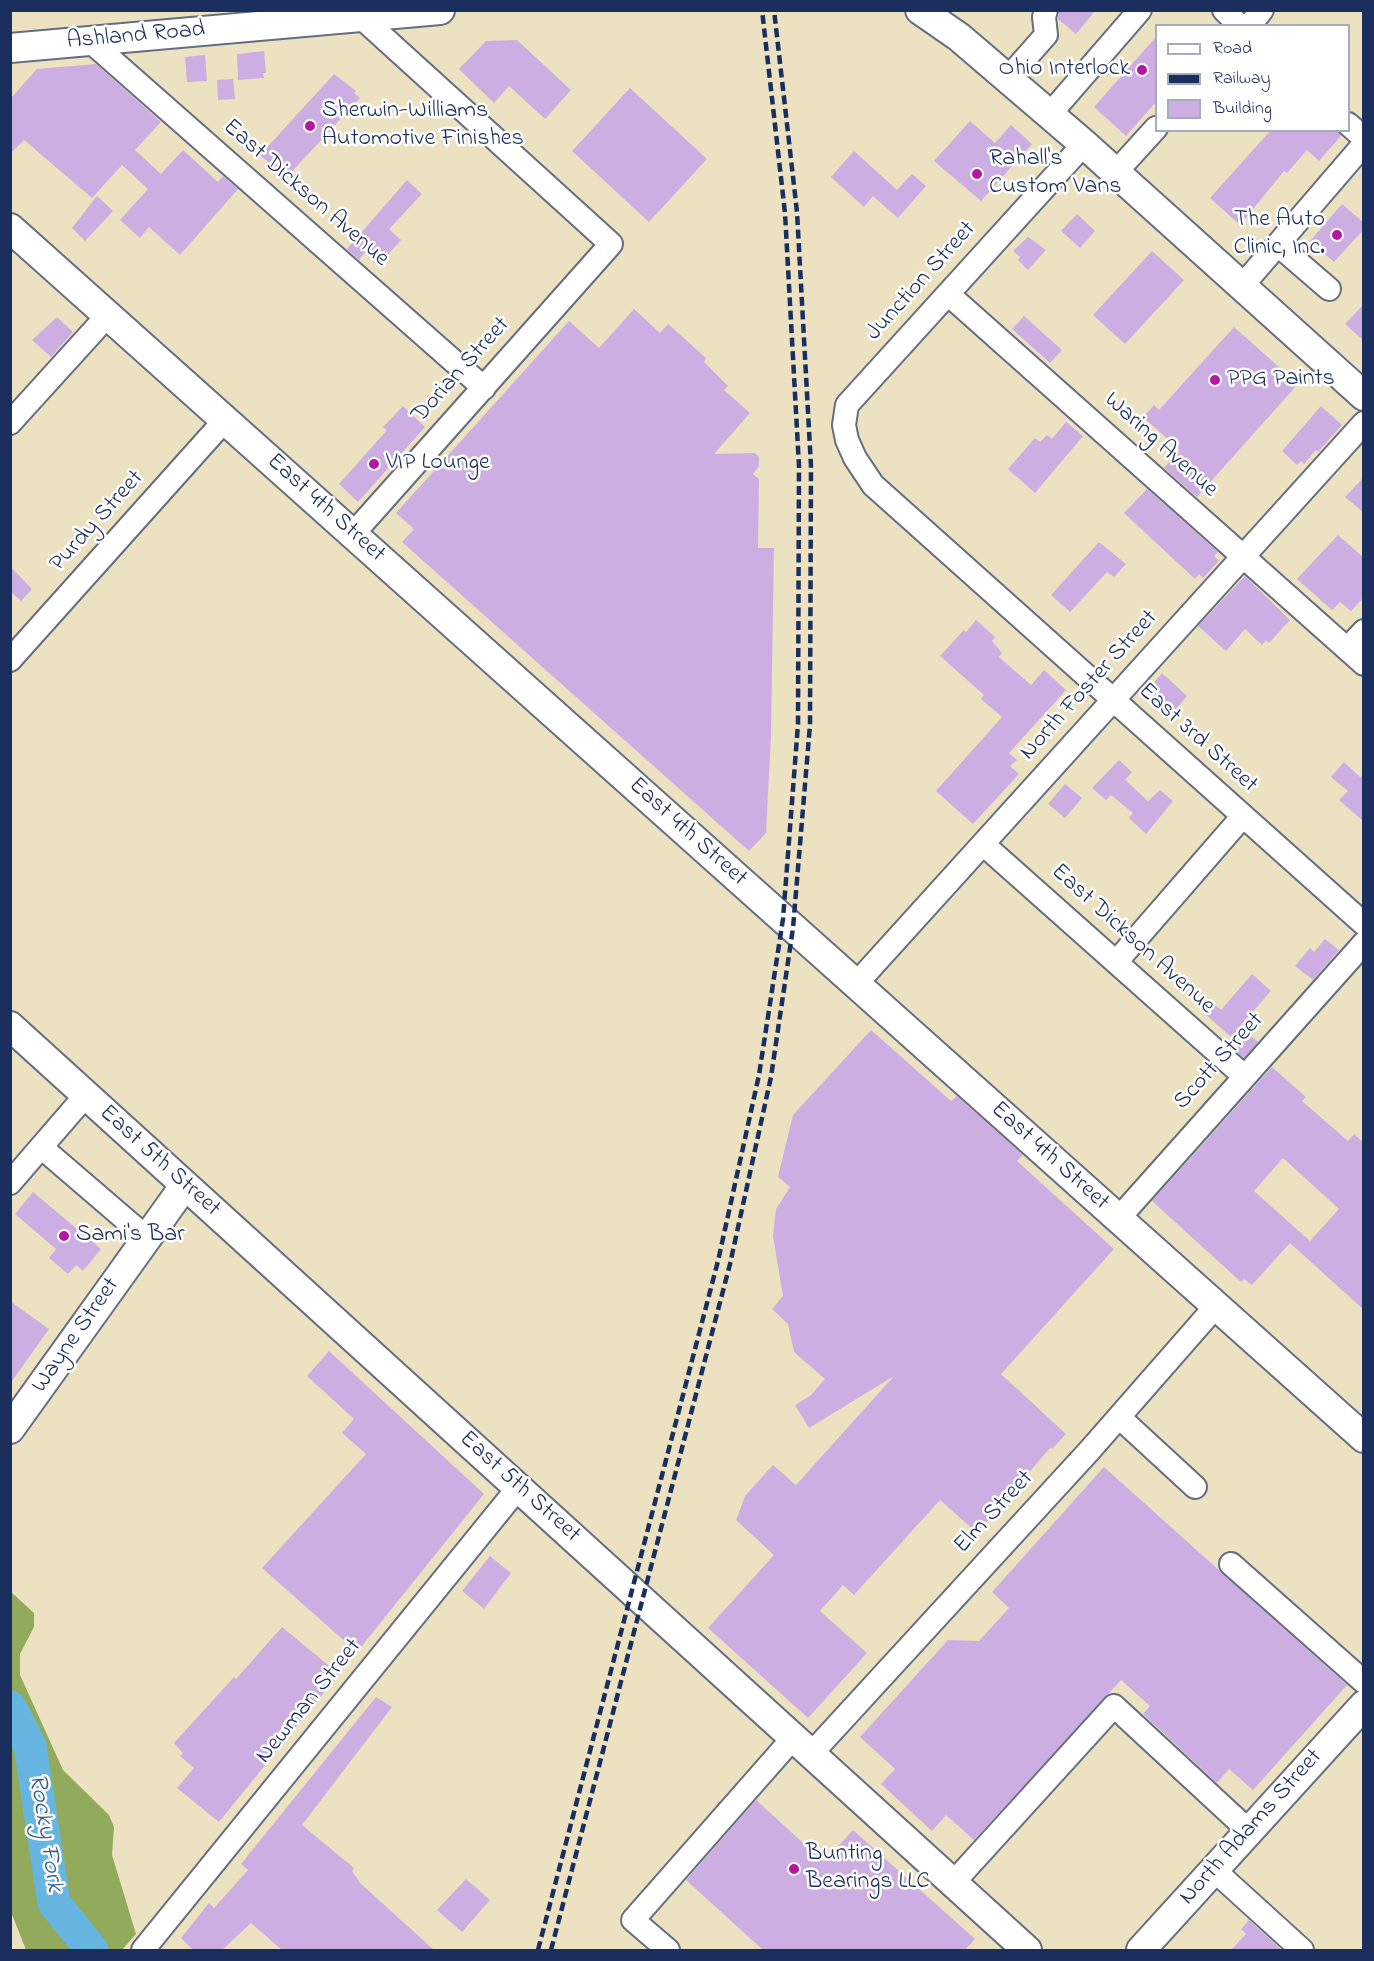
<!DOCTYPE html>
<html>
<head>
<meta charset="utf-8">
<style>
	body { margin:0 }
	#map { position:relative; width:1374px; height:1961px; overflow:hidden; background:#ece2c2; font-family:"Indie Flower",sans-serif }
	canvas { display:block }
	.frame { position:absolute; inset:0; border:12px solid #1b2f5e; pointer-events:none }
	.legend { position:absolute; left:1155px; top:24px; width:195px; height:108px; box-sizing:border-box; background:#fff; border:2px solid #a4acbf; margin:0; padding:8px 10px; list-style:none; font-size:18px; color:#1b2f5e }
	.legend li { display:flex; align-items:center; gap:12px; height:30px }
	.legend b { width:30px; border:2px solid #a4acbf }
</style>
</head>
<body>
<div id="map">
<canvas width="1374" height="1961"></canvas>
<div class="frame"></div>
<ul class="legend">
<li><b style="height:8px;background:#fff"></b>Road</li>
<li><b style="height:8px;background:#1b2f5e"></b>Railway</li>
<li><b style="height:16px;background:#cdaee2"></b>Building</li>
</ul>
</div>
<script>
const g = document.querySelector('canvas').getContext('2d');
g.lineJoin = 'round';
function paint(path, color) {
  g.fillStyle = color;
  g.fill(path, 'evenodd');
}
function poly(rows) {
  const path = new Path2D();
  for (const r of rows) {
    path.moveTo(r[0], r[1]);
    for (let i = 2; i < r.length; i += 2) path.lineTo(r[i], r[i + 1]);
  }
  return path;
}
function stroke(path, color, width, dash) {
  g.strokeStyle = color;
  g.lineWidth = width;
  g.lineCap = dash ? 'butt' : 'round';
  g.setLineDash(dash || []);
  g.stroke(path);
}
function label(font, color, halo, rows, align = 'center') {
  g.font = font + ' "Indie Flower",sans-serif';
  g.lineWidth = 5;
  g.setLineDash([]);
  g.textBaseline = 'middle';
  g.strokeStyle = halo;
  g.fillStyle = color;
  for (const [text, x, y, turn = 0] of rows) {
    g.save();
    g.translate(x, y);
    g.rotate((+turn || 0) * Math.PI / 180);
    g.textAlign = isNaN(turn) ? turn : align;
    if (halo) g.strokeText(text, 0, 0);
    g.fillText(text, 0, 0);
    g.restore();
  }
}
paint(poly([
	[11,1592,34,1613,34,1627,20,1654,20,1675,63,1770,109,1815,114,1827,112,1855,136,1934,122,1950,26,1950,11,1912]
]), '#92aa5c');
stroke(poly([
	[10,1707,30,1746,54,1903,92,1950]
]), '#67b5e1', 33);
paint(poly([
	[1059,10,1096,10,1076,34,1058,19],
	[1156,37,1156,102,1126,136,1094,107],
	[517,40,571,90,545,119,509,86,494,103,459,69,486,41],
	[264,51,266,73,263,73,264,78,238,80,237,54],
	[205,55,207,81,187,82,185,57],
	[96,64,161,122,135,150,161,174,183,150,218,182,223,176,238,189,180,255,149,227,140,238,120,220,148,189,122,165,92,198,24,140,10,154,10,99,37,69],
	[334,74,356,91,354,93,360,98,286,178,260,155],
	[233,79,235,99,218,100,217,80],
	[630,88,707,159,649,222,572,151],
	[970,121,995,143,1011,125,1032,144,981,201,934,161],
	[1271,130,1337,130,1341,136,1319,161,1307,150,1287,173,1284,171,1240,225,1210,198],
	[854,151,897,190,912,174,926,186,898,218,873,196,864,207,831,177],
	[407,180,422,194,389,229,401,240,378,266,364,253,359,260,347,249],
	[97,196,113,211,85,241,72,228],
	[1342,204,1364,223,1364,229,1334,262,1310,241],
	[1077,214,1095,231,1080,248,1061,231],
	[1028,237,1046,250,1028,270,1018,260,1020,257,1013,251],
	[1152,251,1184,280,1125,344,1093,315],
	[1364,304,1364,341,1345,324],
	[634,309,660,333,668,324,706,358,704,362,728,386,724,390,750,413,714,454,755,453,759,457,759,466,753,474,759,479,758,548,774,548,771,735,766,833,749,851,402,542,414,529,396,513,569,321,599,348],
	[1024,316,1062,350,1050,363,1012,329],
	[57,317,73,332,51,357,32,340],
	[1234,327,1298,384,1197,497,1164,468,1180,450,1143,417,1154,405,1159,410],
	[403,406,425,427,358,502,339,484,387,430,383,427],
	[1321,406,1342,425,1318,452,1316,450,1304,464,1301,461,1297,465,1282,451],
	[1066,422,1083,436,1035,493,1008,469,1035,438,1040,442,1047,435,1052,439],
	[1364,477,1364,513,1345,497],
	[1147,489,1218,552,1214,556,1219,561,1203,578,1199,574,1195,579,1124,513],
	[1338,535,1364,558,1364,597,1351,611,1340,602,1332,610,1297,579],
	[1099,542,1126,564,1114,577,1107,572,1070,612,1051,595],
	[10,566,32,589,21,601,10,591],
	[1245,576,1290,620,1269,643,1266,640,1262,645,1245,629,1226,651,1198,626],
	[976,620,995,637,992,641,1002,653,999,657,1031,685,1044,670,1066,690,1009,753,1017,760,1010,766,1019,774,973,824,936,791,1002,717,981,699,984,695,940,656,964,630,966,632],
	[1162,673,1187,696,1172,714,1147,691],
	[1119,760,1132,772,1125,780,1148,801,1160,790,1173,801,1146,834,1129,818,1133,813,1111,795,1106,800,1092,788],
	[1344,762,1360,777,1364,774,1364,822,1339,800,1348,791,1331,777],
	[1065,784,1082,798,1065,818,1048,804],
	[1325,939,1339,950,1313,980,1295,966,1310,948,1314,952],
	[1252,974,1271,991,1240,1026,1258,1042,1244,1058,1227,1043,1231,1037,1204,1013,1213,1003,1221,1010],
	[871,1030,951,1101,957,1096,1023,1155,1017,1161,1114,1249,1001,1374,1066,1434,1052,1449,1050,1448,977,1533,940,1500,854,1595,843,1585,820,1611,867,1653,808,1718,708,1628,774,1555,736,1520,745,1496,773,1465,796,1485,894,1376,809,1428,795,1405,810,1396,825,1379,794,1352,788,1324,772,1309,783,1296,773,1236,776,1209,790,1187,778,1177,793,1115],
	[1272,1067,1306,1097,1302,1101,1348,1141,1354,1134,1364,1143,1364,1310,1290,1243,1252,1285,1244,1279,1241,1282,1152,1201],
	[1283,1158,1339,1209,1310,1241,1254,1191],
	[33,1192,101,1249,83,1271,76,1265,68,1274,49,1258,56,1249,15,1214],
	[10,1301,49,1329,10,1384],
	[329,1351,484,1494,357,1652,262,1568,366,1454,342,1433,354,1419,307,1376],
	[1104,1467,1347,1685,1253,1790,1229,1769,1217,1783,1143,1714,1150,1706,1121,1680,974,1840,946,1815,932,1831,881,1784,895,1769,860,1737,948,1640,979,1641,1009,1608,992,1592],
	[490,1556,511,1573,484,1609,462,1591],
	[282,1627,339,1674,219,1822,177,1788,194,1768,180,1756,183,1753,174,1743,234,1677,236,1679],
	[376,1697,392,1707,302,1825,354,1868,352,1871,360,1883,434,1950,282,1950,251,1923,222,1950,193,1950,181,1938,209,1903,214,1908,248,1870,241,1864],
	[756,1800,824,1862,853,1830,975,1939,965,1950,763,1950,686,1880],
	[466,1879,490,1900,462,1932,437,1910],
	[1249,1920,1282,1950,1231,1950,1246,1934,1241,1929]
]), '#cdaee2');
const minor = poly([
	[1224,10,1240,26],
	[1249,26,1262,10],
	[90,41,484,388],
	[1008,78,1046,35,1044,17,1046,10],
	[1050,114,1140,10],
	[1348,124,1364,138],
	[1084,144,847,405,844,425,847,440,855,458,873,485,1364,924],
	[1116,172,1156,128],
	[1278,245,1329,289],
	[1242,286,1364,144],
	[948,294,1364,664],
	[10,423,108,315],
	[353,534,611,244,362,18],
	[1347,649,1364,631],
	[10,660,225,420],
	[983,844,1244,1076],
	[1117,961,1243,816],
	[856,984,1364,423],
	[41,1147,147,1238],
	[10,1183,86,1095],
	[1118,1219,1364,943],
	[1119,1417,1195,1487],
	[1231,1564,1364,1682],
	[811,1754,1090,1450,1216,1306],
	[1214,1870,1302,1950],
	[953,1883,1114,1706,1249,1831],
	[143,1950,518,1488],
	[668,1950,633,1920,793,1738]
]);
const major = poly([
	[920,10,959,37,1084,144,1364,396],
	[10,48,440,10],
	[10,228,1364,1438],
	[10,1026,1027,1950],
	[10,1429,185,1185],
	[1141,1950,1364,1705]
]);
stroke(minor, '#646e81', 26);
stroke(major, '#646e81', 32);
stroke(minor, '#fff', 22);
stroke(major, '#fff', 28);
stroke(poly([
	[538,1950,718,1261,759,1075,783,919,798,724,799,466,785,213,762,10],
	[551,1950,730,1264,771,1077,793,928,810,725,811,466,797,212,774,10]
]), '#1b2f5e', 4.5, [9, 4.5]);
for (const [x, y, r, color] of [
	[1142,70,6,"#b5179e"],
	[310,126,6,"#b5179e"],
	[977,174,6,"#b5179e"],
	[1337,235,6,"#b5179e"],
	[1215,380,6,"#b5179e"],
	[374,464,6,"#b5179e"],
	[64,1236,6,"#b5179e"],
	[794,1869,6,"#b5179e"]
]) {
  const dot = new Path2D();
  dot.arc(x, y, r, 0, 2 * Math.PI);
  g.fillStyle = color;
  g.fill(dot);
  stroke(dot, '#fff', 2);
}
label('24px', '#1b2f5e', '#fff', [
	["Ashland Road",136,37,-5],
	["East Dickson Avenue",305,194,41],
	["Junction Street",922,282,-48],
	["Dorian Street",462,371,-48],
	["Waring Avenue",1160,446,42],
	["East 4th Street",325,509,42],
	["Purdy Street",98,522,-48],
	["North Foster Street",1090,686,-48],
	["East 3rd Street",1197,739,42],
	["East 4th Street",687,833,42],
	["East Dickson Avenue",1132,940,42],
	["Scott Street",1220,1062,-48],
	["East 4th Street",1049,1157,42],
	["East 5th Street",159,1162,42],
	["Wayne Street",77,1336,-55],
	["East 5th Street",519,1488,42],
	["Elm Street",995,1513,-47],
	["Newman Street",310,1702,-51],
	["North Adams Street",1252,1828,-48]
]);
label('24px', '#1b2f5e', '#fff', [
	["Ohio Interlock",1130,70,"right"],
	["Sherwin-Williams",322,112],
	["Automotive Finishes",322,140],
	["Rahall's",989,160],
	["Custom Vans",989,188],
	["The Auto",1325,221,"right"],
	["Clinic, Inc.",1325,249,"right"],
	["PPG Paints",1227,380],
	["VIP Lounge",386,464],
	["Sami's Bar",76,1236],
	["Bunting",806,1855],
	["Bearings LLC",806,1883]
], 'left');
label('italic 26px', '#365e8c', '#fff', [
	["Rocky Fork",44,1833,81]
]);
</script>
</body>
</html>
